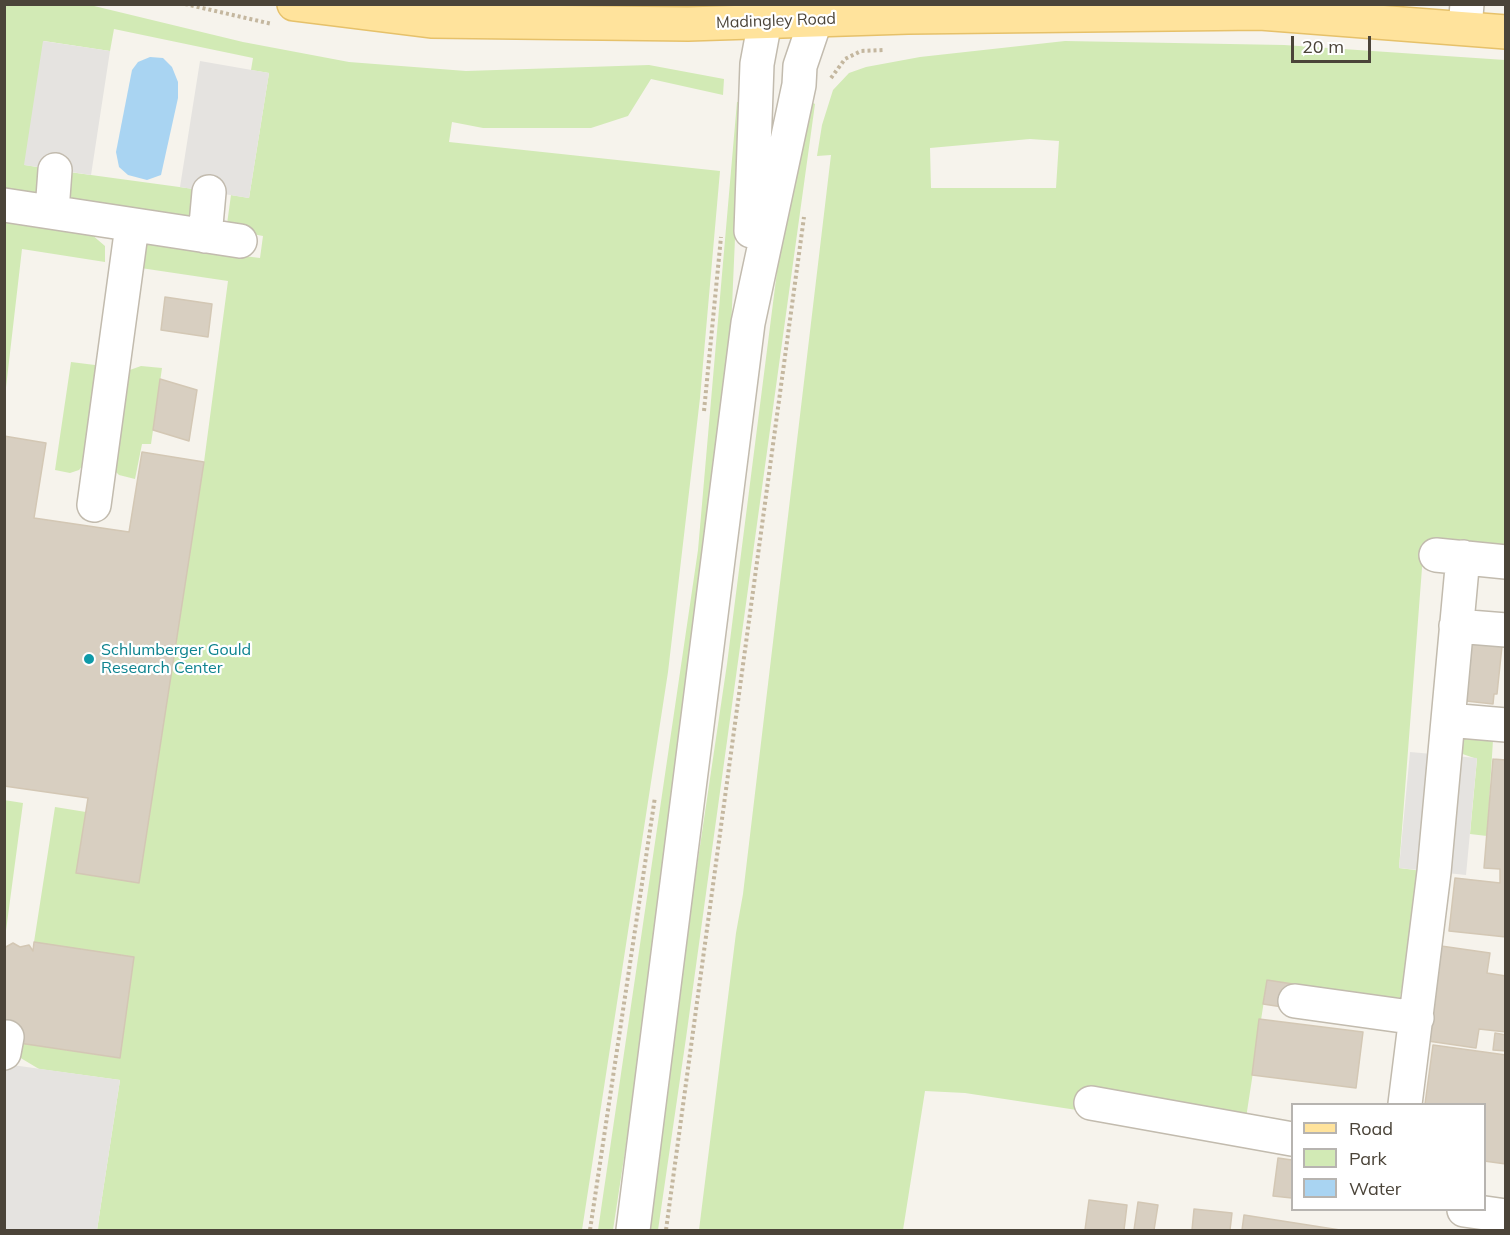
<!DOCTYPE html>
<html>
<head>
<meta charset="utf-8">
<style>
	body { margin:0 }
	#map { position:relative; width:1510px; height:1235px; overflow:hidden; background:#f6f3ec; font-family:Mulish,sans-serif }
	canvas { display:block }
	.frame { position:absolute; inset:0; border:6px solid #4b4439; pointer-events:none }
	.legend { position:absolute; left:1291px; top:1103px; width:195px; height:108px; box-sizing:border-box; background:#fff; border:2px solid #b7b4b0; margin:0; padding:8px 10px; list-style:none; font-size:18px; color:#4b4439 }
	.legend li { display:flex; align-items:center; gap:12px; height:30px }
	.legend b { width:30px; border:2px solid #b7b4b0 }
	.scale { position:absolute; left:1291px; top:36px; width:80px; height:27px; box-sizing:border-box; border:3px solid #4b4439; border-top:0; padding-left:8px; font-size:18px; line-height:21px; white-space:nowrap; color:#4b4439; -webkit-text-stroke:4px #fff; paint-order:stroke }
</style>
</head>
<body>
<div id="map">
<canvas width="1510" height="1235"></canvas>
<div class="frame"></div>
<ul class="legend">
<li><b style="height:8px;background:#ffe39c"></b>Road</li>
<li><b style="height:16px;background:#d2eab5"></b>Park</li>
<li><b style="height:16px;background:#a9d4f2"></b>Water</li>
</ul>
<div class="scale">20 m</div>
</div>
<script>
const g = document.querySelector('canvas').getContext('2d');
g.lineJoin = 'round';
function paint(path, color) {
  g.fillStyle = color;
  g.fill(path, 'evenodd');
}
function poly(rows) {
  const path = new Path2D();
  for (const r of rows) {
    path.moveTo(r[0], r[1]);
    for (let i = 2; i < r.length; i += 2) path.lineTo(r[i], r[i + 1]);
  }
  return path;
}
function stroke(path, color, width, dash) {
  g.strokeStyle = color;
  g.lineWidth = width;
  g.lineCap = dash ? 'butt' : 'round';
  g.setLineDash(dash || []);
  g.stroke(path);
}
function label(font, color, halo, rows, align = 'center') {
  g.font = font + ' Mulish,sans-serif';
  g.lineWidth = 4.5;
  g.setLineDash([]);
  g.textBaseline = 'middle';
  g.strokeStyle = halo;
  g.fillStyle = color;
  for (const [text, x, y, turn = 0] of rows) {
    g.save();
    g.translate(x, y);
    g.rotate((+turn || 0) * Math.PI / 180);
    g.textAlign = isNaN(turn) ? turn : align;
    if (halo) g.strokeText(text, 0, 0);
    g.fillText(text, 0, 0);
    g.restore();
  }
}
paint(poly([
	[4,5,90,5,243,42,349,62,466,71,649,65,724,79,723,95,651,79,628,116,591,128,483,128,452,122,449,142,720,171,700,398,668,672,582,1230,97,1230,120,1080,39,1069,19,1057,19,1043,119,1058,134,957,34,942,55,807,86,812,77,873,139,883,204,462,228,281,134,267,138,250,148,244,260,258,263,236,231,230,227,224,231,195,249,198,269,73,251,70,253,58,114,29,110,51,44,41,25,165,43,168,40,197,5,196],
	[1065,41,1284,45,1505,60,1505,550,1424,542,1399,868,1423,871,1400,998,1267,981,1246,1118,1090,1112,965,1093,925,1091,903,1230,699,1230,736,933,743,894,831,155,817,156,822,125,833,90,849,73,866,67,920,57],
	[1030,139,1059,141,1056,188,931,188,930,148],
	[807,100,815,104,686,1038,658,1230,643,1230,727,664,780,248],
	[737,102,741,102,730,352,647,1007,613,1230,598,1230,698,550],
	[69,172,194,189,190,221,65,201],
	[5,221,91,234,105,246,105,262,22,249,5,396],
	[71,362,95,365,98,374,85,463,79,470,70,473,55,470],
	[141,366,162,368,151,444,142,444,135,479,119,475,111,467,127,371],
	[1454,737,1493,740,1487,836,1470,834,1477,759,1454,751],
	[4,800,23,803,5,938,4,938]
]), '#d2eab5');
paint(poly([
	[43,41,110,51,91,175,24,165],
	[200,61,269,73,249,198,180,187],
	[1410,752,1477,758,1466,875,1399,868],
	[5,1064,120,1080,97,1230,5,1230]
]), '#e5e3e0');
paint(poly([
	[150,57,163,58,172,67,178,82,178,98,161,175,147,180,128,175,119,167,116,152,132,70,138,62]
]), '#a9d4f2');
const building = poly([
	[165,297,212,304,208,337,161,330,165,297],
	[160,379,197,390,189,441,153,430,160,379],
	[4,436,46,443,34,518,129,532,142,452,204,462,139,883,76,873,88,798,4,786,4,436],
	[1466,642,1502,646,1497,694,1494,694,1493,704,1466,701,1466,642],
	[1493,759,1506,760,1506,937,1449,931,1455,878,1500,883,1500,869,1484,868,1493,759],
	[34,942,134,957,120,1058,19,1043,4,1038,4,948,13,943,20,947,29,945,33,951,34,942],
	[1434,945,1490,953,1487,973,1506,976,1506,1032,1479,1029,1476,1048,1421,1040,1434,945],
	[1267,980,1293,984,1289,1008,1263,1004,1267,980],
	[1259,1019,1363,1032,1356,1088,1252,1075,1259,1019],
	[1495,1033,1506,1035,1506,1051,1493,1050,1495,1033],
	[1433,1045,1506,1055,1506,1164,1484,1161,1484,1104,1425,1104,1433,1045],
	[1278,1158,1292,1160,1292,1198,1273,1196,1278,1158],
	[1089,1200,1127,1205,1124,1230,1085,1230,1089,1200],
	[1138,1202,1158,1205,1154,1230,1134,1230,1138,1202],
	[1194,1209,1232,1213,1230,1230,1192,1230,1194,1209],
	[1244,1215,1340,1230,1242,1230,1244,1215]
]);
paint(building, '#d8cfc1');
stroke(building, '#d3c7b4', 1.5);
const minor = poly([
	[1465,28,1467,4],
	[4,205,240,241],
	[52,211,55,170],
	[751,231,757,64,765,21,773,4],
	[205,236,209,192],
	[94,505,132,226],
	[1436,555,1506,562],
	[1456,626,1506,630],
	[1448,720,1506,725],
	[1295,1001,1417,1018],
	[4,1053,7,1037],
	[1091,1103,1292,1139],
	[1405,1104,1434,872,1463,557],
	[1464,1210,1506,1216],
	[633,1230,748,323,799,85,800,66,821,4]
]);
const major = poly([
	[294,4,431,21,688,24,908,17,1260,13,1506,32]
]);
stroke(minor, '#c2bbae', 36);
stroke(major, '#e6c16a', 36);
stroke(poly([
	[185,4,272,24],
	[831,78,845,59,861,51,884,50],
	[704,411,721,237],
	[590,1230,655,797],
	[666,1230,804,217]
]), '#c4b79f', 4, [3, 3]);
stroke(minor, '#fff', 33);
stroke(major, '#ffe39c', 33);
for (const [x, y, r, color] of [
	[89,659,6,"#0f9aa8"]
]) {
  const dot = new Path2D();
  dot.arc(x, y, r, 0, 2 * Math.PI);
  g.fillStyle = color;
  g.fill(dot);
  stroke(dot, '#fff', 2);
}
label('16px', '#4b4439', '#fff', [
	["Madingley Road",776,21,-2]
]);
label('16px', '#0d838f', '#fff', [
	["Schlumberger Gould",101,650],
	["Research Center",101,668]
], 'left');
</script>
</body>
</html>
